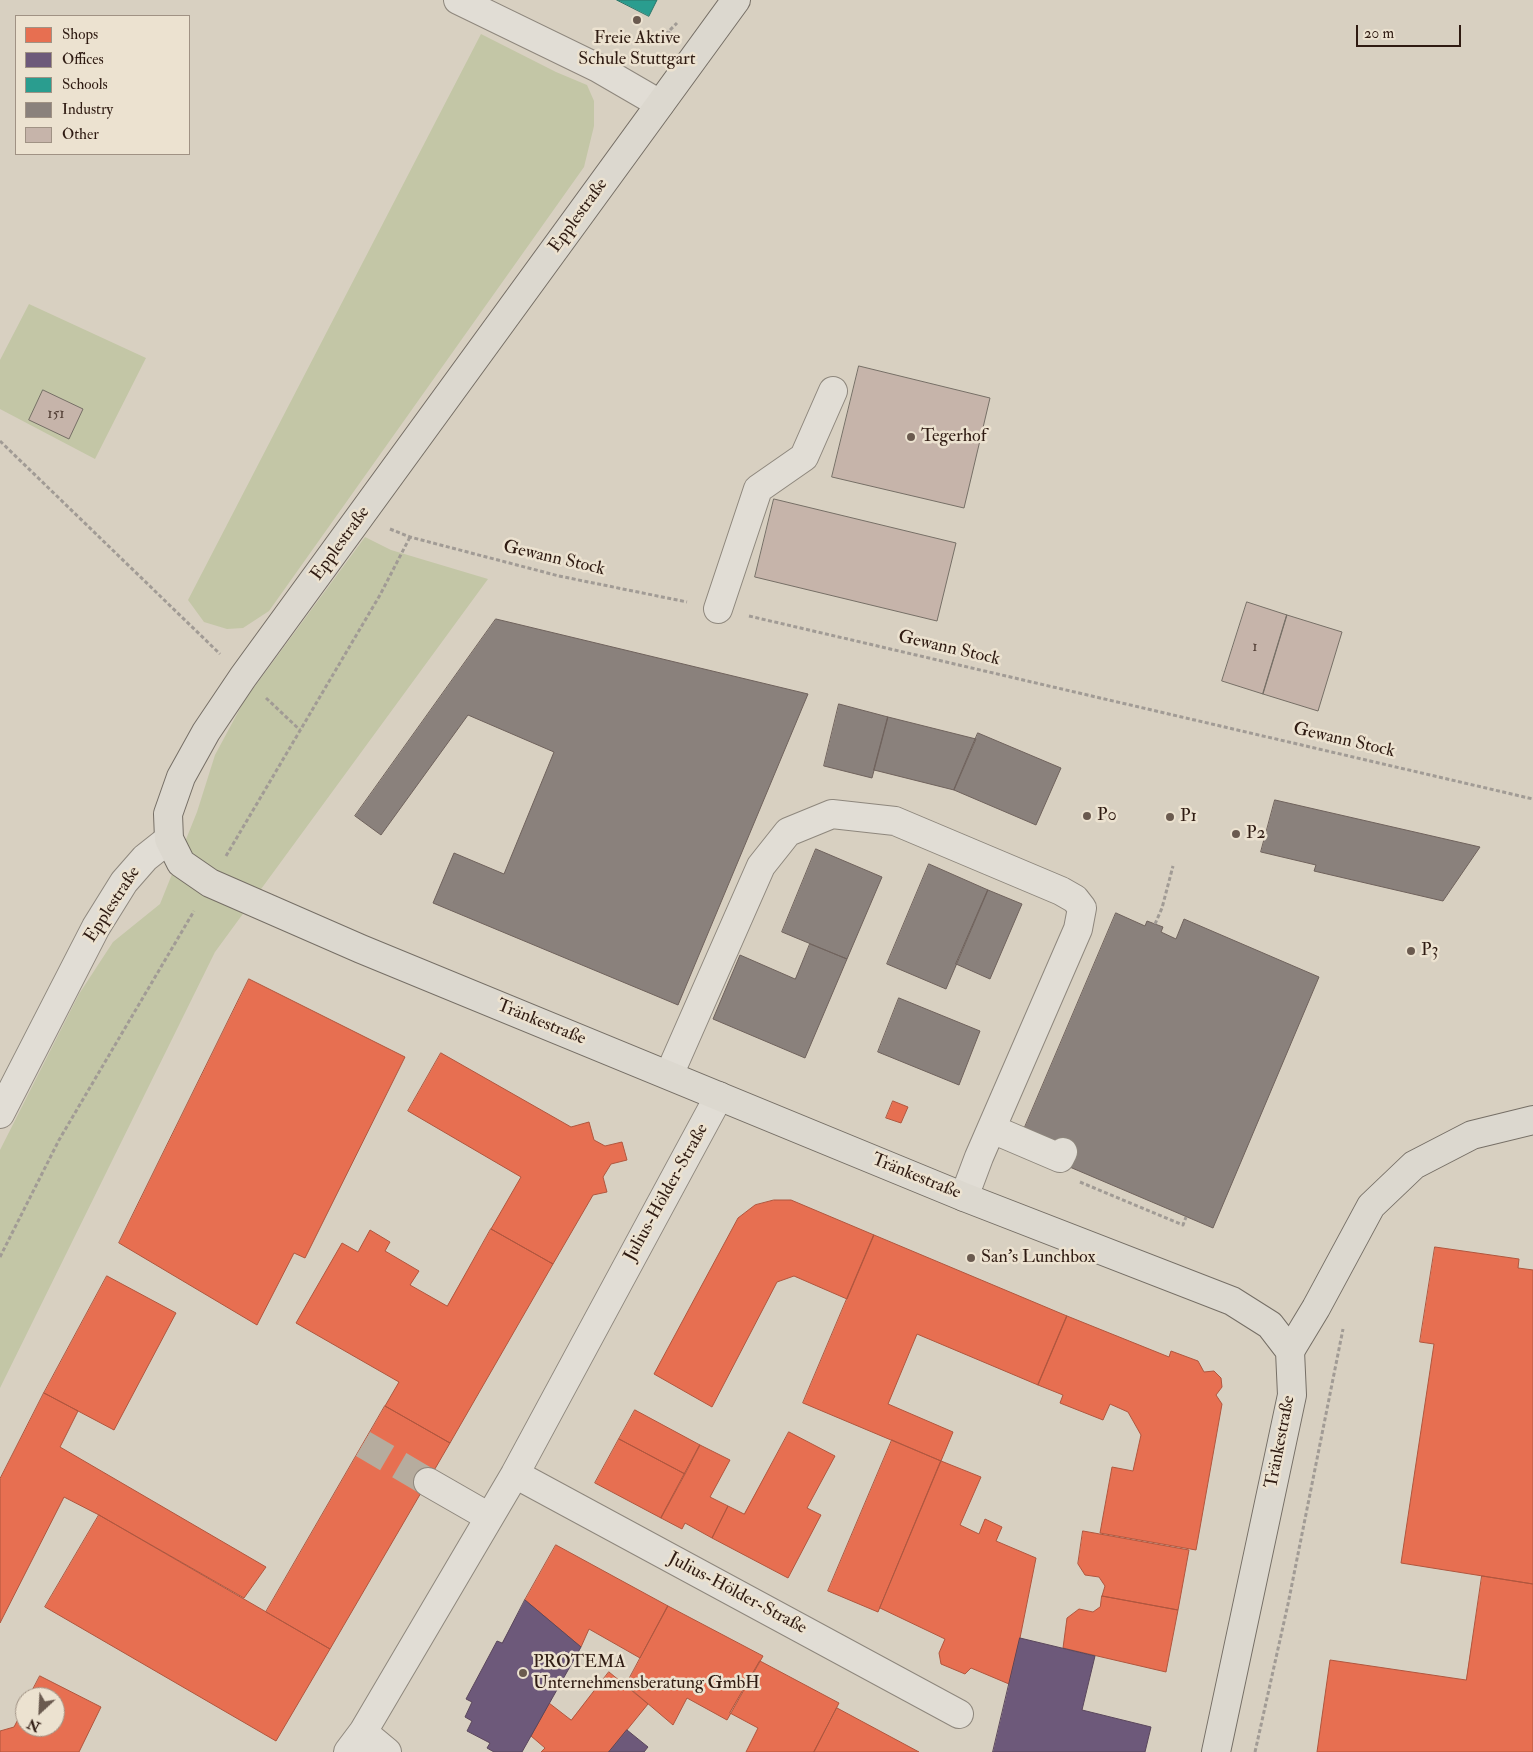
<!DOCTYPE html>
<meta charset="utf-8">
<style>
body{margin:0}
#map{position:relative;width:1533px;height:1752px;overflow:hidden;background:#d8d0c1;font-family:"IM FELL Double Pica",serif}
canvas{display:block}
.legend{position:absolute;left:15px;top:15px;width:175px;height:140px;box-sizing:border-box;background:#ece2d0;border:1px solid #a09284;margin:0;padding:6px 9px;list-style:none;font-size:15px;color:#2f1b12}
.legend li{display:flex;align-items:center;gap:10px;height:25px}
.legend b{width:25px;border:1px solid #a09284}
.north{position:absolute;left:15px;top:1687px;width:50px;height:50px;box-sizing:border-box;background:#ece2d0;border:1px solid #a09284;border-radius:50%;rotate:205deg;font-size:14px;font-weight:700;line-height:20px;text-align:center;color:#2f1b12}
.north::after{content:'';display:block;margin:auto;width:18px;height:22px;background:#6a5a4f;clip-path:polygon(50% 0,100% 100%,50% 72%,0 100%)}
.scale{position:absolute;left:1356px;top:25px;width:105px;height:22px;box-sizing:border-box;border:2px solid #2f1b12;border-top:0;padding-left:6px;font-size:15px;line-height:18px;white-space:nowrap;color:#2f1b12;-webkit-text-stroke:4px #ece2d0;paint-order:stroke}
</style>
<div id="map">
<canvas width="1533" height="1752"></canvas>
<ul class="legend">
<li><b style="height:14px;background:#e76f51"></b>Shops</li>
<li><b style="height:14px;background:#6d597a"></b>Offices</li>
<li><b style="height:14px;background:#2a9d8f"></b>Schools</li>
<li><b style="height:14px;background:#8a817c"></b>Industry</li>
<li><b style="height:14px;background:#c6b4aa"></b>Other</li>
</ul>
<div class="north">N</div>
<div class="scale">20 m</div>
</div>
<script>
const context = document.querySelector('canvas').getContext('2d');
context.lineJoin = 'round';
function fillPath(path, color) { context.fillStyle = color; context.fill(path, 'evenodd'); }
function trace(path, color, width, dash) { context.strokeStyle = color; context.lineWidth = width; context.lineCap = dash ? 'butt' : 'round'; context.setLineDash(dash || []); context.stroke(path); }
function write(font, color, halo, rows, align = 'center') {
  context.font = font + ' "IM FELL Double Pica",serif'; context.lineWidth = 5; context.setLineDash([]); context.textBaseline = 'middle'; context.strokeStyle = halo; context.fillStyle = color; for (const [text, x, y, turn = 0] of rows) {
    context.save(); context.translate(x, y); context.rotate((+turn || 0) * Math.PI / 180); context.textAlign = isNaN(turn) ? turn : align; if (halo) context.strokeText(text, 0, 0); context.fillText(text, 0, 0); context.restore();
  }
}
fillPath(new Path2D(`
 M481,34l75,38 31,13 7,16v25l-10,41 -315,444 -26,17 -16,1 -23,-7 -16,-22z
 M29,304l117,54 -51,101 -95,-50v-49z
 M365,537l26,13 97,29 -273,373 -215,436v-238l79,-156 34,-52 47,-38 37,-92 18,-57 29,-54z`), '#c3c6a6');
const shops = new Path2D(`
 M249,979l156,78 -100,201 -11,-5 -37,72 -138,-82z
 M441,1053l130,74 18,-5 5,18 11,6 17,-4 5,18 -16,4 -8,13 4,15 -14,3 -40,69 -62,-35 30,-52 -113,-66z
 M893,1101l15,6 -7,16 -15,-5z
 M774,1200h17l83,35 -27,64 -53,-23 -17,6 -65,125 -58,-33 84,-156 17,-13z
 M491,1229l62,35 -103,179 -65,-37 14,-24 -103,-59 46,-80 16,9 12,-22 20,12 -5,9 34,20 -9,14 37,21z
 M874,1235l193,81 -29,69 -121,-51 -29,70 65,28 -12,29 -138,-58z
 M1435,1247l84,12 -1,9 15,2v314l-132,-21 33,-219 -14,-2z
 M107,1276l69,37 -62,117 -70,-37z
 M1067,1316l102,41 2,-6 27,10 6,11 10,-1 7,7 1,9 -6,8 6,9 -26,146 -96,-17 12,-66 21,4 8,-36 -13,-23 -18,-8 -7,16 -43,-17 3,-8 -25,-10z
 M44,1393l34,18 -18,36 206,120 -22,31 -145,-83 -35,-18 -64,126v-144z
 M385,1406l65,37 -120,206 -64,-37z
 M635,1410l65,35 -15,29 -66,-35z
 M789,1432l46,24 -28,52 14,7 -33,63 -76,-40 16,-32 16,8z
 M619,1439l66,35 -24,44 -66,-35z
 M892,1440l49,21 -63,151 -50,-21z
 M700,1445l30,15 -20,37 18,9 -16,32 -27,-15 -3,6 -21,-11z
 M941,1461l40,16 -21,48 19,9 6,-15 17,8 -6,14 40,17 -16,80 -11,46 -38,-16 -6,6 -24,-10 -2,-11 6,-14 -65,-31z
 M99,1515l231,134 -54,92 -231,-134z
 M1083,1531l106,19 -11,60 -76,-14 3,-10 -6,-9 -14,-2 -7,-11z
 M556,1545l112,61 -28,52 -51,-29 -8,18 -56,-47z
 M1482,1576l51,8v168h-216l13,-92 136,20z
 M1102,1596l76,14 -12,62 -103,-24 4,-30 12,-9 14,3 7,-5z
 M668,1606l95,50 -36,64 -40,-22 -14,27 -47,-40z
 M760,1661l79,42 -25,49h-68l12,-24 -28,-15z
 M609,1672l39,32 -39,48h-68l4,-4 -14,-12 18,-33 22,17z
 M40,1676l61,31 -22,45h-79v-21l14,-4 11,-21v21h30v-30h-26z
 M837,1708l82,44h-105z`);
fillPath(shops, '#e76f51');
trace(shops, '#b0563e', 1);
const offices = new Path2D(`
 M525,1600l56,47 -59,105h-28l-7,-4 3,-5 -23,-12 5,-10 -7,-4 7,-15 -6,-3 31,-58 5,2z
 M1020,1638l75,18 -13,54 69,17 -6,25h-152z
 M627,1730l21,17 -4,5h-35z`);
fillPath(offices, '#6d597a');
trace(offices, '#5a465b', 1);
const schools = new Path2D(`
 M617,0h40l-8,16z`);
fillPath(schools, '#2a9d8f');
trace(schools, '#2c766a', 1);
const industry = new Path2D(`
 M496,619l312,75 -130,311 -245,-102 21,-50 50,21 50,-122 -86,-37 -87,120 -26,-19z
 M839,704l49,13 -16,61 -48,-12z
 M888,717l88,22 -22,51 -80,-20z
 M978,733l83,35 -25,57 -82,-35z
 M1275,800l205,47 -37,54 -129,-30 2,-6 -55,-13z
 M816,849l66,28 -35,82 -65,-27z
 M929,864l59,26 -42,99 -59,-25z
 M988,890l34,14 -32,75 -34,-15z
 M1116,913l29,13 2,-5 16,6 -2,5 15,7 8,-20 135,58 -106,251 -148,-63 -43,-31z
 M810,944l37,15 -42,99 -92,-39 27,-64 55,24z
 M899,998l81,33 -21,54 -81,-33z`);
fillPath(industry, '#8a817c');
trace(industry, '#6f625c', 1);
const building = new Path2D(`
 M859,366l131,32 -26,110 -132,-31z
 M43,390l40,19 -14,30 -40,-19z
 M774,499l182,44 -19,78 -182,-44z
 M1247,602l40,13 -24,79 -41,-13z
 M1287,615l55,17 -24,79 -55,-17z`);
fillPath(building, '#c6b4aa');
trace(building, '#766f66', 1);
trace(new Path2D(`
 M363,1444l65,38`), '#b6ac9e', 28, [28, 14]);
const minor = new Path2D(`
 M458,0l140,68 62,36
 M718,609l40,-120 46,-32 29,-66
 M669,1075l92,-209 27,-34 44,-18 63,7 166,70 14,8 7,9 -4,21 -99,228 -15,40
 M0,1114l96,-187 28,-45 21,-24 24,-19
 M992,1129l68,29 3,-6
 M515,1474l444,240
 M428,1482l61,35
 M363,1732l24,20
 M348,1752l15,-20 152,-258 204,-378`);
const major = new Path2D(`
 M736,0l-493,677 -37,55 -25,45 -13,37 1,25 12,24 29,20 151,66 603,248 268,104 38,24 20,26 2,44 -76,357`);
const highway = new Path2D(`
 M1290,1351l26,-43 55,-102 43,-41 58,-30 61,-15`);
trace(minor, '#8e877d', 30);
trace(major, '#766f66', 30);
trace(highway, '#766f66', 30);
trace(new Path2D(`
 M671,34l-3,-2 9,-9
 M617,40l29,4 22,-12
 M0,441l220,213
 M390,529l20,8 149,39 128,26
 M749,616l784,183
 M266,698l34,32
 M226,856l154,-261 30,-58
 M1155,924l7,-16 11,-42
 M1080,1182l103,43 3,-8
 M0,1257l59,-117 135,-229
 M1255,1752l33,-148 55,-275`), '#a19b95', 3, [4, 2.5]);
trace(minor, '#e1ddd5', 28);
trace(major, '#dcd8cf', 28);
trace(highway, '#dcd8cf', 28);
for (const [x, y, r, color] of [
 [637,20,5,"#6a5a4f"],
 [911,437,5,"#6a5a4f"],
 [1087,816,5,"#6a5a4f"],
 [1170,817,5,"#6a5a4f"],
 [1236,834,5,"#6a5a4f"],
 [1411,951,5,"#6a5a4f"],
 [971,1258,5,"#6a5a4f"],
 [523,1673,5,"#6a5a4f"]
]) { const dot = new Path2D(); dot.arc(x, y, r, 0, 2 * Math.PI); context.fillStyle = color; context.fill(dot); trace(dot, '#ece2d0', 2); }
write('15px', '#554138', null, [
 ["151",56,415],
 ["1",1255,648]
]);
write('18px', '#2f1b12', '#ece2d0', [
 ["Freie Aktive",637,39,"center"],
 ["Schule Stuttgart",637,60,"center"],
 ["Tegerhof",921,437],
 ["P0",1097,816],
 ["P1",1180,817],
 ["P2",1246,834],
 ["P3",1421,951],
 ["San's Lunchbox",981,1258],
 ["PROTEMA",533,1663],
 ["Unternehmensberatung GmbH",533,1684]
], 'left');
write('18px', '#2f1b12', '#ece2d0', [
 ["Epplestraße",579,216,-54],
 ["Epplestraße",341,544,-54],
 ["Gewann Stock",554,559,13],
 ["Gewann Stock",949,649,13],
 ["Gewann Stock",1344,741,13],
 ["Epplestraße",113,905,-57],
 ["Tränkestraße",541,1023,22],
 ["Tränkestraße",916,1177,22],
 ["Julius-Hölder-Straße",667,1193,-61],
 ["Tränkestraße",1281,1442,-79],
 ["Julius-Hölder-Straße",737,1594,28]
]);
</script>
